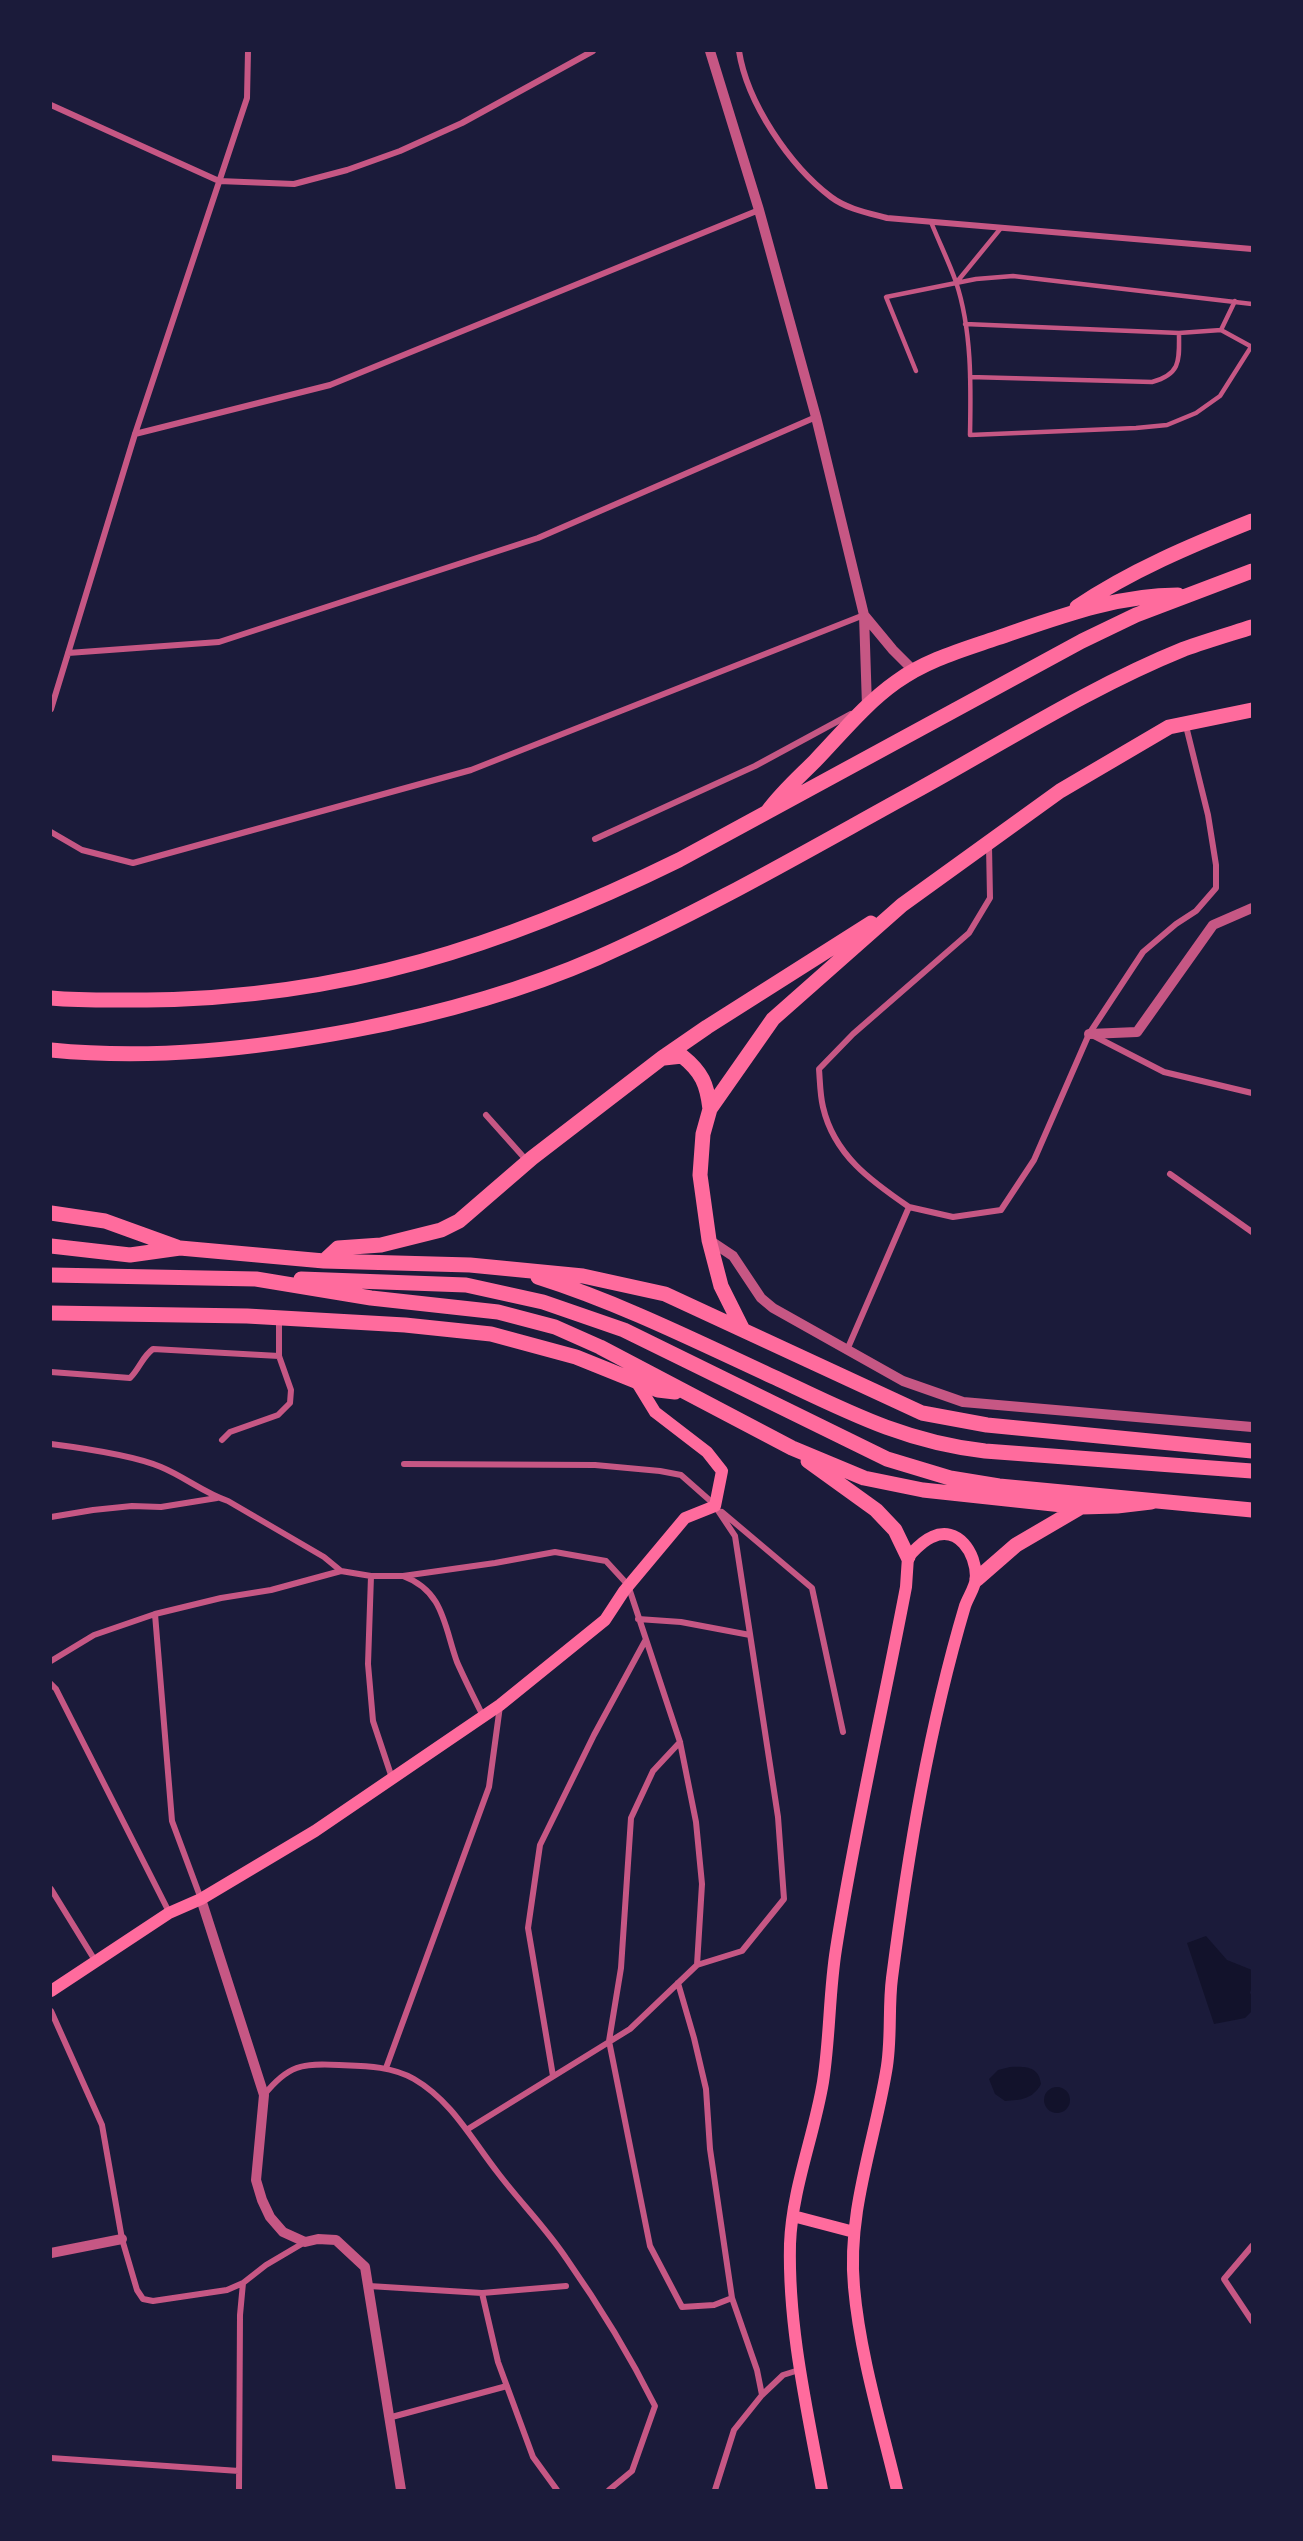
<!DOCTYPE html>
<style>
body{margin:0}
#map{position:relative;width:1303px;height:2541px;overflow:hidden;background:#1b1b3a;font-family:Raleway,sans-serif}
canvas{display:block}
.frame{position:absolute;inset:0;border:52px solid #1b1b3a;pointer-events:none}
</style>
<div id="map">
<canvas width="1303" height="2541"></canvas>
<div class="frame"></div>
</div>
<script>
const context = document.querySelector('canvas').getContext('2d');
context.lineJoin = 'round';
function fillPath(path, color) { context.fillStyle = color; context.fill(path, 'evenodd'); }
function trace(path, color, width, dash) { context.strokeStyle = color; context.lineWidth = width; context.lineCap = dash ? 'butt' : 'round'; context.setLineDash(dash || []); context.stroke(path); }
fillPath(new Path2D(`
 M1206,1936l21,24 25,10v17l-2,6 2,2v16l-7,7 -31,6 -27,-81z
 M1010,2067c15,-1 29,-1 31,17 -8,15 -20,16 -36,17l-10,-7 -6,-15 9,-9z
 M1044 2100a13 13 0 1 1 26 0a13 13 0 1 1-26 0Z`), '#12122b');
trace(new Path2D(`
 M931,222c8,20 18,40 25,60 16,48 15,104 14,153l166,-7 31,-3 29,-12 24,-17 31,-49
 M956,283l45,-55
 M965,324l214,9 42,-3 31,17
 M1221,330l14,-29
 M916,371l-30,-74 90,-18 37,-3 239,28
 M970,377l182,5c30,-8 27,-23 27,-49`), '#c65784', 4.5);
trace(new Path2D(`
 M739,51c8,52 51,115 92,146 16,12 37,16 56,21l365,31
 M51,105l168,76 75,3 53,-14 53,-19 62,-28 131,-72
 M135,434l195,-49 429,-175
 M68,653l151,-11 319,-104 278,-121
 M51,709l84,-275 112,-336 1,-47
 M51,832l31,18 51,13 338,-93 393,-155
 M595,839l160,-73 96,-52
 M1092,1035l72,37 88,21
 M486,1115l42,47
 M1170,1174l82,58
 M909,1207c-38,-26 -75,-52 -86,-100 -3,-12 -3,-26 -4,-38l34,-35 116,-101 21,-35 -1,-52
 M847,1350l62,-143 44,10 48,-7 33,-50 55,-126 54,-82 33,-28 20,-13 20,-23v-23l-8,-50 -22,-89
 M51,1372l79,6c10,-10 12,-21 23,-29l126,7v-38
 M222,1440l8,-8 48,-17 12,-12 1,-13 -12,-34
 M51,1444c31,4 82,11 110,23 24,10 43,26 67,34l96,56 17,14 30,5h32l92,-13 60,-11 51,9 22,24 52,157 16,80 6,62 -5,81
 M404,1464l191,1 65,6 21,4 34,30
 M722,1512l90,76 31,144
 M51,1517l42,-7 39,-4 29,1 56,-9
 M371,1576l-3,88 5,57 19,57
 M403,1576c41,15 41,50 54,86 8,18 17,36 26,54
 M155,1614l17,207 29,78
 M638,1619l43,3 69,13
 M51,1661l43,-26 61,-21 66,-16 50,-8 70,-19
 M51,1684l5,5 113,223
 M680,1742l-27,29 -22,47 -10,150 -12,73 41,205 32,61 32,-2 18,-7
 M51,1889l45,73
 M678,1983l16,55 12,51 4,60 22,149 25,72 5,25
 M51,2011l51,114 20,114 15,51 6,9 10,2 74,-11 16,-7
 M386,2068l103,-281 11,-81
 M553,2076l-25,-148 12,-83 54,-110 51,-94
 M264,2095c24,-30 38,-32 75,-30 26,1 52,1 75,14 38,22 58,61 84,94 22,29 48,55 68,85 33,47 63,96 89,148l-23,65 -23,19
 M468,2129l162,-100 67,-64 45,-14 42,-52 -6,-82 -43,-281 -20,-30
 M1252,2246l-28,33 28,42
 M369,2286l113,7 84,-7
 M482,2293l16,69 35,95 24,33
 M388,2418l119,-32
 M51,2458l188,13
 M239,2490l1,-175 3,-32 23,-18 39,-23
 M715,2490l19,-60 28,-35 21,-20 16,-5`), '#c65784', 6);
trace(new Path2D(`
 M710,51l49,159 57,207 48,198 3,91
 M864,615l29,35 21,21
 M1089,1034l48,-2 76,-107 39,-17
 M709,1240l24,16 28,42 12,10 130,73 60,21 289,25
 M201,1899l63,196 -8,85 6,20 8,17 13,15 22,10 13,-3 18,1 29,27 36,223
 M51,2253l71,-14`), '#c65784', 10);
trace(new Path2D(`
 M51,1991l118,-78 32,-14 114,-68 185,-126 105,-85 19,-29 61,-73 30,-12 7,-35 -15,-19 -52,-40 -19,-31
 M793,2216l61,16
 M822,2490c-15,-81 -34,-163 -32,-246 2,-55 24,-108 33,-162 7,-45 6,-89 13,-133 19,-121 47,-241 70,-362l2,-30c7,-7 14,-16 24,-20 26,-12 44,16 44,40 0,9 -8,20 -11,29 -36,121 -57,248 -73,372 -4,31 0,63 -6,94 -12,71 -39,141 -32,215 6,68 27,136 43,203`), '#ff6b9d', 12);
trace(new Path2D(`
 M1077,607c53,-36 115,-62 175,-86
 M768,811c14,-19 30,-33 47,-50 26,-27 50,-57 81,-79 30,-22 66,-32 101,-44 59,-20 118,-43 181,-43
 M51,998c32,3 64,2 96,2 196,-2 357,-54 532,-140l403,-219 54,-26 116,-44
 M51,1050c102,10 203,-1 304,-20 83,-16 164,-38 242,-72 109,-48 213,-109 317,-166 89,-49 176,-105 270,-143 22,-8 46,-15 68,-22
 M664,1058l18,-2c20,16 25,28 28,53
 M51,1213l54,8 72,26
 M51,1246l79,9 50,-7 144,13 146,4 113,11 82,18 257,119 65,12 265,26
 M324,1261l14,-13 43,-3 60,-15 18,-9 73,-63 130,-100 45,-31 164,-104
 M51,1275l205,4 115,19 127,14 57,15 45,20 192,101 72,30 59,12 158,17 36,-1 34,-4
 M538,1277c82,26 160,65 238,101 72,34 129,64 209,73l267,20
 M301,1279l165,6 77,17 81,28 263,129 63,19 49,8 253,24
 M51,1313l196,3 158,9 86,9 85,23 82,33 17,2
 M743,1330l-22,-44 -12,-46 -9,-65 3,-41 7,-25 63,-90 129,-114 158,-114 109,-64 83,-17
 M808,1461l68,49 19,20 13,27
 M977,1579l39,-34 65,-38`), '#ff6b9d', 15);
</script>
